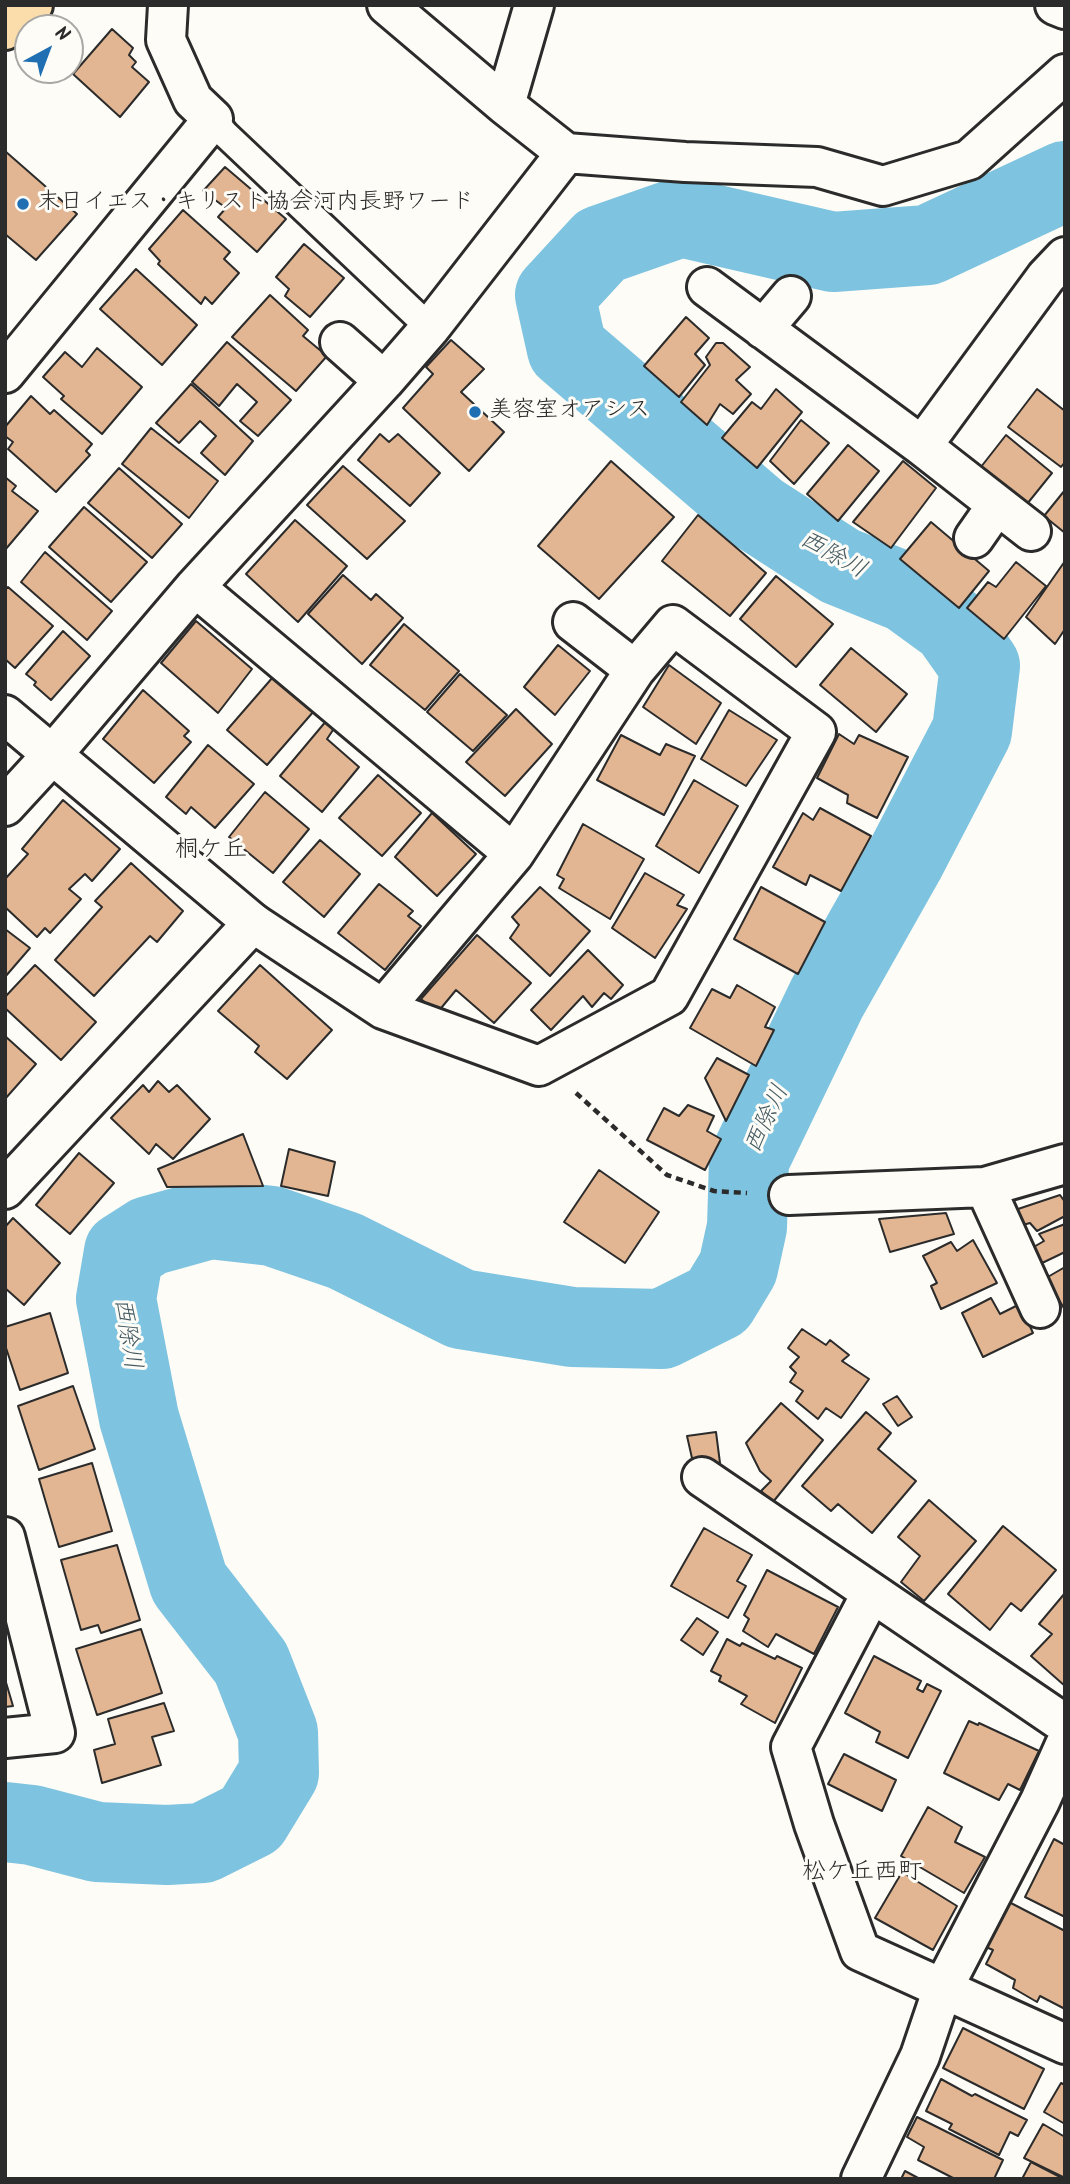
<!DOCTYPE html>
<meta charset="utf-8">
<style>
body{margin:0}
#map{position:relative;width:1070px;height:2184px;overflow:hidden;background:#fdfcf7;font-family:Kalam,sans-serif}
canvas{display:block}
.frame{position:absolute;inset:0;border:7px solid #2b2b2b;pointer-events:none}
.north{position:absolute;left:14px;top:14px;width:70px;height:70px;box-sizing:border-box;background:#fdfcf7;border:2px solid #a9a8a5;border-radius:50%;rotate:41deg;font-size:19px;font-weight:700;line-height:28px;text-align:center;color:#2b2b2b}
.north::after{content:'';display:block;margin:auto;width:24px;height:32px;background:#1f6fb2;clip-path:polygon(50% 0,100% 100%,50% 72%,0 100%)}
</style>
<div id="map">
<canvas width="1070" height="2184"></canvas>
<div class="frame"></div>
<div class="north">N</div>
</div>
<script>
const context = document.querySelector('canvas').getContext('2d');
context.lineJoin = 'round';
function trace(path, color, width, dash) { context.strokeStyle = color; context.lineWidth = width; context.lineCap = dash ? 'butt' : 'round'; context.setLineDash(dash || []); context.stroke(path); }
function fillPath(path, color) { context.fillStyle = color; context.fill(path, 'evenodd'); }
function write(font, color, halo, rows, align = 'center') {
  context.font = font + ' Kalam,"Klee One",sans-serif'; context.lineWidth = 6; context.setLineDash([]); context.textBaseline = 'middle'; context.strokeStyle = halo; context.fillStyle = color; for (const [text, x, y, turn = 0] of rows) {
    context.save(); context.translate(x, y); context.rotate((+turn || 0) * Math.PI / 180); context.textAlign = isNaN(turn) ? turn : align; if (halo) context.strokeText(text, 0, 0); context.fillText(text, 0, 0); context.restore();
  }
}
trace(new Path2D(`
 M5,1822l27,3 65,17 70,3 36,-2 48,-24 28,-46 -1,-41 -27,-69 -62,-80 -50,-165 -23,-119 8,-47 25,-16 61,-17 62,7 73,25 116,58 111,18 90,2 56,-28 20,-33 9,-41 2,-67 78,-162 79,-140 66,-127 8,-65 -29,-41 -44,-32 -67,-27 -82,-53 -191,-164 -12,-54 46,-50 80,-28 152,35 95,-7 137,-64`), '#7ec3df', 80);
const building = new Path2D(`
 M112,29l21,19 -4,7 7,7 -4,5 17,15 -29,35 -47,-43z
 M5,151l72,63 -41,46 -31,-26z
 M225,167l61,52 -29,33 -39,-35 8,-9 -23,-17z
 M183,210l47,42 -6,7 15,14 -27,31 -7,-7 -4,7 -43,-40 2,-3 -11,-12z
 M304,244l40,34 -34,39 -25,-21 4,-7 -13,-12z
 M136,269l61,56 -35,40 -62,-56z
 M270,295l38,35 -5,6 24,20 -31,35 -64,-54z
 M686,317l23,21 -14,16 10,11 -26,32 -35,-31z
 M451,340l33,29 -23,23 43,40 -35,39 -66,-63 30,-34 -7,-7z
 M227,342l64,58 -33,36 -18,-15 17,-19 -20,-18 -18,22 -27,-24z
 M716,343h7l27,24 -14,13 15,14 -18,20 -13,-10 -13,21 -26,-23 29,-37 -4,-8z
 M97,348l45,39 -40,47 -41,-35 3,-3 -21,-19 22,-25 17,15z
 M191,384l62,57 -28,34 -24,-22 15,-17 -16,-15 -21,22 -23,-20z
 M776,389l26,23 -45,56 -35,-30 30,-36 9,7z
 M1037,389l28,22v51l-4,5 -53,-40z
 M31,396l19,18 4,-4 38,34 -6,7 4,4 -34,37 -48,-43 5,-7 -8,-6v-9z
 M801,420l28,23 -35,41 -24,-23z
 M151,428l67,53 -29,37 -67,-54z
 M380,434l9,8 9,-8 42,39 -30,33 -52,-46z
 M1006,435l46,38 -29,36 -46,-37z
 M848,445l31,26 -41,50 -31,-27z
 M611,461l63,56 -75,82 -61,-53z
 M903,461l33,27 -45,60 -38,-26z
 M343,466l62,55 -38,38 -60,-54z
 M119,468l63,56 -30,34 -64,-55z
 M5,477l11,9 -4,5 26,20 -33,39z
 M1065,490v43l-21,-17z
 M84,507l63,55 -36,40 -62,-55z
 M698,515l68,58 -36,43 -68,-55z
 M295,520l52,46 -49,56 -52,-48z
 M931,522l58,49 -30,37 -59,-49z
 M45,552l67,59 -25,29 -66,-58z
 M1065,561v68l-10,15 -29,-27z
 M1016,562l30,24 -42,53 -37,-31 21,-26 8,5z
 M343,575l28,25 5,-6 27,24 -41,46 -54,-50z
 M776,576l57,48 -37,43 -56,-48z
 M8,587l45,39 -38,42 -10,-9v-69z
 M196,621l56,48 -34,44 -57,-50z
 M404,624l55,47 -34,39 -55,-45z
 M63,631l27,25 -39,44 -17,-15 2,-3 -10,-8z
 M558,645l32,26 -35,44 -31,-28z
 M851,648l56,46 -31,38 -56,-47z
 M669,665l52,38 -25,41 -53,-37z
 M460,674l47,41 -34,36 -46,-39z
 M273,677l41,34 -47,54 -40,-35z
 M143,690l46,41 -5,5 7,6 -37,41 -51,-44z
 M516,709l36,35 -47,52 -39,-34z
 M729,710l48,30 -31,46 -45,-27z
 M327,720l8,7 -8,12 32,28 -37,45 -42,-36z
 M839,734l15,10 5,-9 49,22 -31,61 -30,-15 1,-8 -31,-17z
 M621,735l39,20 6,-11 29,12 -31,59 -67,-35z
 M208,745l46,39 -39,44 -24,-21 -5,7 -20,-17z
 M378,775l43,38 -39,43 -43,-38z
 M694,780l44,26 -39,67 -43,-27z
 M265,792l44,37 -36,44 -44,-36z
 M63,800l57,49 -28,32 -7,-7 -16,15 12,10 -31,34 -5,-5 -8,9 -32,-30v-28l23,-25 -6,-5z
 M820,808l51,28 -30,55 -31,-16 -4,10 -33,-18 30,-54 10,7z
 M432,813l44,41 -39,42 -42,-39z
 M583,824l61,35 -34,60 -51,-31 5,-9 -7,-4z
 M320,840l40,34 -36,43 -41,-35z
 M131,863l52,48 -26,31 -7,-6 -56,60 -39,-36 47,-53 -7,-6z
 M645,873l39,22 -7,10 10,4 -32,49 -43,-30z
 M379,884l34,27 -5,5 13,10 -36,44 -47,-37z
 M540,887l50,44 -40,45 -40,-38 9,-13 -7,-8z
 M761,887l64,35 -27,52 -64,-35z
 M5,929l25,19 -25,29z
 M477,935l54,48 -37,40 -38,-33 -19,23 -16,-14z
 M588,950l35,35 -12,14 -7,-6 -12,14 -9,-11 -32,34 -20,-20z
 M35,965l61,57 -35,38 -56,-52v-11z
 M260,965l72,65 -45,49 -32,-27 4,-6 -41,-35z
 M737,985l38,22 -10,20 9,3 -18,36 -66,-38 22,-39 18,9z
 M5,1036l31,28 -31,35z
 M717,1058l32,17 -23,46 -21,-43z
 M158,1081l11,11 8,-7 33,34 -37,40 -17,-15 -7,10 -38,-36 32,-33 6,7z
 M688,1105l26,11 -7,15 14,8 -16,31 -58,-30 17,-32 15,8z
 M243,1134l20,52 -96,1 -9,-18z
 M289,1149l46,13 -7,34 -47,-10z
 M79,1153l35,30 -44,51 -34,-29z
 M599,1170l60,42 -34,51 -61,-41z
 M1060,1195l5,7v14l-28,15 -7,-8 -11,3 -7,-15z
 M946,1213l8,21 -64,18 -11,-33z
 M13,1218l47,45 -36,42 -19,-17v-61z
 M1065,1224v28l-25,12 -8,-16 12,-7 -5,-7z
 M973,1240l24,43 -56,26 -10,-23 6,-3 -14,-27 28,-14 6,9z
 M1065,1267v43l-19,-32z
 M991,1298l9,16 20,-10 13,29 -50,24 -21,-44z
 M50,1313l18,60 -48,17 -15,-45v-18z
 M802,1329l24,16 4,-5 19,15 -7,6 27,18 -28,39 -15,-10 -8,11 -22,-18 7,-10 -13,-9 6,-9 -6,-6 9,-10 -11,-9z
 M73,1386l22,63 -56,21 -21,-64z
 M897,1396l15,21 -14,9 -15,-22z
 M781,1403l42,37 -50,62 -12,-11 10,-10 -11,-10 -14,-28z
 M866,1412l25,21 -13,16 38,32 -44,52 -34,-29 -7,7 -29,-25z
 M716,1432l4,31 -26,4 -7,-31z
 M92,1463l20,68 -53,16 -20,-68z
 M929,1500l47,41 -52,60 -23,-19 19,-26 -22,-19z
 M1003,1526l53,44 -35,41 -10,-8 -21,27 -42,-36z
 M704,1528l48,27 -15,26 9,5 -18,32 -57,-32z
 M117,1545l23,75 -39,13 -3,-8 -17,5 -20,-70z
 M767,1570l71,37 -24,47 -38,-20 -8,13 -25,-16 6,-12 -5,-4z
 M1065,1593v93l-34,-30 21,-22 -13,-10z
 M697,1618l21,14 -15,23 -22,-15z
 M141,1629l21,64 -65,22 -21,-66z
 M727,1639l13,7 2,-3 33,16 2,-3 25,12 -27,55 -34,-19 6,-8 -28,-15 2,-5 -10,-5z
 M874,1656l47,25 -4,8 6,3 4,-8 14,7 -33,67 -32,-16 4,-10 -35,-19z
 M5,1679l8,27 -8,1z
 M164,1703l10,28 -22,6 9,28 -59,18 -8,-33 21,-6 -7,-25z
 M969,1721l9,4 1,-2 60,28 -19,39 -12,-6 -9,16 -55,-27z
 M844,1754l52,26 -14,31 -54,-27z
 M928,1807l34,20 -7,15 30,15 -21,36 -63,-37z
 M1054,1839l11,6v72l-40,-20z
 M902,1872l55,34 -24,44 -58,-32z
 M1007,1901l58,30v78l-25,-13 -3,6 -24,-14 2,-8 -29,-16 7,-14 -7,-3z
 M963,2028l81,41 -20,40 -81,-41z
 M941,2079l31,17 3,-2 52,26 -9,16 -8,-4 -11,23 -50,-26 3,-5 -26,-13z
 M1061,2083l4,2v39l-21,-12z
 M917,2117l86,43 -9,19h-39l-37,-19 6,-13 -17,-10z
 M1043,2124l22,13v41l-41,-20z
 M1031,2162l33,17h-42z
 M905,2171l15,8h-19z`);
fillPath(building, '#e2b692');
trace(building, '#2b2b2b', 2);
const lane = new Path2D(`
 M213,119l12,15 205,194`);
const street = new Path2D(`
 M387,5l118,100
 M534,5l-29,100 61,48 119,9 132,5 66,19 86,-26 96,-86
 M1055,5l10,4
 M707,287l215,159 109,85
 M763,329l28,-33
 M340,342l44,39
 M922,446l124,-169 19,-20
 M974,538l23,-33
 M195,587l319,267
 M573,622l62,48
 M5,806l47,-51 143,-168 189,-206 46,-53 136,-175
 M253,923l130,86 156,57 130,-70 147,-264 -143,-107 -38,45 -121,184 -131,155
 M985,1187l55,121
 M789,1195l196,-8 80,-23
 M702,1477l363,247
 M5,1537l50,196 -50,5
 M871,1594l-80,153 23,77 46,127 205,93
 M861,2179l59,-123 23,-68 97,-187 25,-56`);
const secondary = new Path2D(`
 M5,373l208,-254 -20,-19 -27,-60 2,-35
 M5,715l248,208 -248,266`);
const primary = new Path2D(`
 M5,30l28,-25`);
trace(lane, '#2b2b2b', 32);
trace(street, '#2b2b2b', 44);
trace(secondary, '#2b2b2b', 44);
trace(primary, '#2b2b2b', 44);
trace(new Path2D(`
 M576,1093l91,82 47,16 33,2`), '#2b2b2b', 4.5, [7, 5]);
trace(lane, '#fdfcf7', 26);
trace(street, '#fdfcf7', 38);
trace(secondary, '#fdfcf7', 38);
trace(primary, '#fbddab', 38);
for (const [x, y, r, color] of [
 [23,204,7,"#1f6fb2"],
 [475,412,7,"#1f6fb2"]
]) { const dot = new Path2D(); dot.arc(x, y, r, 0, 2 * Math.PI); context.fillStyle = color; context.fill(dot); trace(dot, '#fdfcf7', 2.5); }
write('23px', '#2b2b2b', '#fdfcf7', [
 ["末日イエス・キリスト協会河内長野ワード",37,204],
 ["美容室オアシス",489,412]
], 'left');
write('italic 24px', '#445961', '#fdfcf7', [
 ["西除川",832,557,29],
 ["西除川",769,1120,-65],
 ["西除川",125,1334,81]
]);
write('24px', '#2b2b2b', '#fdfcf7', [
 ["桐ケ丘",211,852],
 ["松ケ丘西町",862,1874]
]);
</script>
